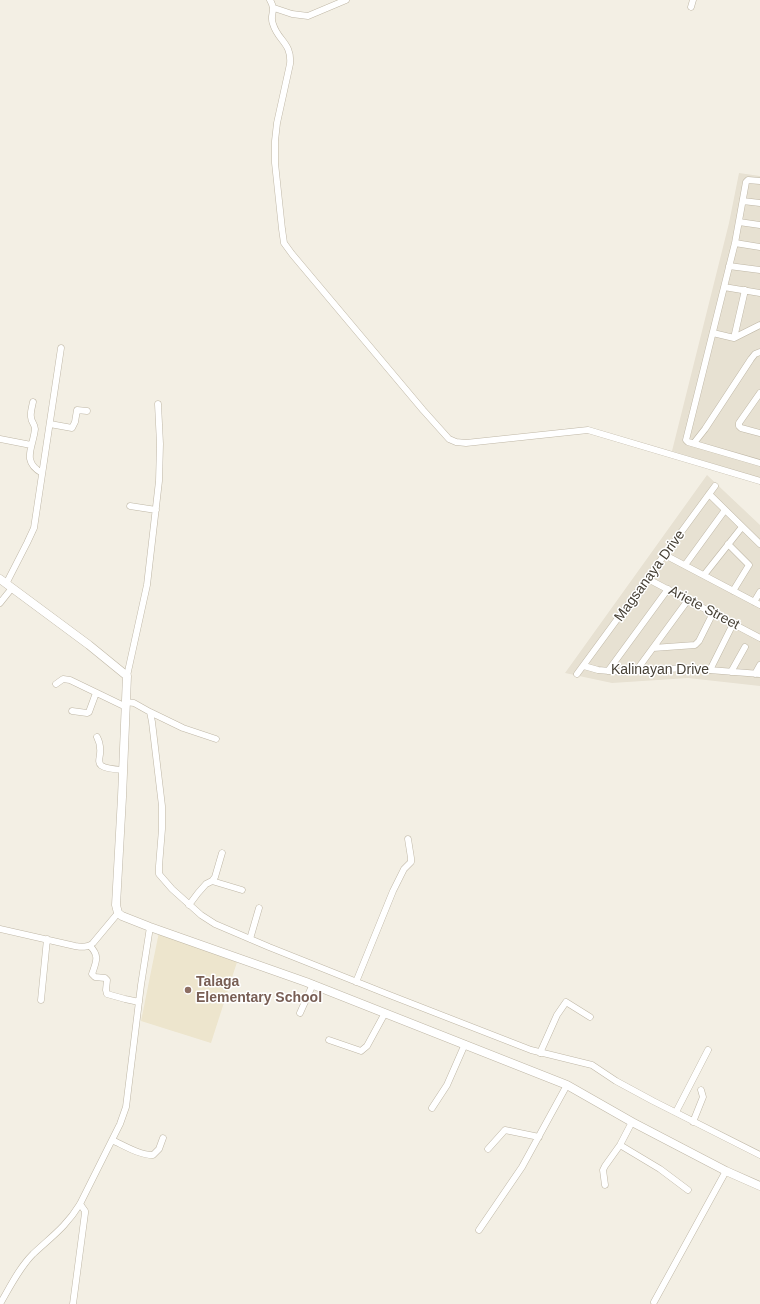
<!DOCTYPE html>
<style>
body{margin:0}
canvas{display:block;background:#f3efe4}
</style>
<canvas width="760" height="1304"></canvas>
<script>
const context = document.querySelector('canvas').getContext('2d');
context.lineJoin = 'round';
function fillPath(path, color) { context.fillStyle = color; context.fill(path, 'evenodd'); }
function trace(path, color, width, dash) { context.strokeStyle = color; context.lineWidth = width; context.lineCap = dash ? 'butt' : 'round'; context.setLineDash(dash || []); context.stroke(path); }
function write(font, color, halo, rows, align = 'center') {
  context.font = font + ' Helvetica,sans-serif'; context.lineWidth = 3; context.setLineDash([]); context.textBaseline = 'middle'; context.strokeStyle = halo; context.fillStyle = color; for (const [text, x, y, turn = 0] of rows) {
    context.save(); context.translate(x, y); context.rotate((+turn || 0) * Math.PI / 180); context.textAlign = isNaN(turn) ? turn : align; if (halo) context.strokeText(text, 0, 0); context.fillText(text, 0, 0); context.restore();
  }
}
fillPath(new Path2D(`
 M739,173l21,3v302l-88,-27 57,-228z
 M707,475l53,50v161l-72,-8 -76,5 -47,-10z`), '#e7e1d2');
fillPath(new Path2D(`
 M159,932l79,27 -27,84 -70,-22z`), '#ede5cd');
const minor = new Path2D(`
 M270,0c7,12 -1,14 3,24 5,17 19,19 17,40l-13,59 -2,18v22l7,66 2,14 8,11 131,156 26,29 7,3 10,1 122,-13 172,51
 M691,7l2,-7
 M274,8l18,6 16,2 38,-16
 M760,181l-12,-1 -2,2 -11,61 -49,197 2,2 72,21
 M743,201l17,2
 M739,222l21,3
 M735,243l25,4
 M729,266l31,4
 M724,287l36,6
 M713,333l21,5 26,-13
 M734,338l11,-48
 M760,393l-21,30v3l2,2 19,5
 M33,402c-1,5 -3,11 -2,15 0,5 4,7 4,12 -2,19 -14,32 7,44
 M50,424l22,4 3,-6 2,-12 10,1
 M0,439l31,6
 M694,443l11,-14 46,-70 4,-5 5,-2
 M709,494l51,50
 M130,506l26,4
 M728,544l21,21 -16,26
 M665,555l95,50
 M685,565l40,-55
 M704,575l38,-48
 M648,579l112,59
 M6,584l21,-41 7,-15 27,-180
 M754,602l6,-10
 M0,603l12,-15
 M653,648l42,-3 4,-4 14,-28
 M584,666l14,4 24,2 62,-4 76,6
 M710,670l23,-46
 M608,671l60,-82
 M636,671l52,-71
 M731,672l14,-25
 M577,674l138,-188
 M755,674l5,-9
 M127,676l20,-91 12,-104 1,-37 -2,-40
 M56,684l7,-5 7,1 56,27
 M126,702l8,1 16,9 2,10 10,84v23l-3,37v8l13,15 29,26 14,9 54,23 118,47 144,56 61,15 24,16 37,20 107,54
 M72,711l15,2 2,-1 7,-19
 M150,712l33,16 33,11
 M97,737c12,22 -15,30 26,33
 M212,881l30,9
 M189,905l9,-12 8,-9 6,-3 3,-4 7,-24
 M0,929l75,17c6,1 13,2 18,-3l25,-30
 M250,939l9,-31
 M90,946c10,10 6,16 2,28l3,3 10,1 2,2 -1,10 1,4 18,5 14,3
 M356,982l37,-91 11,-22 7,-7v-4l-3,-19
 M41,1000l6,-61
 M300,1013l13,-29
 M329,1040l32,11 6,-5 18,-33
 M540,1053l17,-38 9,-13 24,15
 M432,1108l15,-23 18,-41
 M676,1112l32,-62
 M693,1122l10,-25 -2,-7
 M112,1140c13,6 27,15 41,15l6,-6 4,-11
 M620,1145l40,24 28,21
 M488,1149l17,-19 34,7
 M605,1185l-2,-15 2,-4 15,-21 12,-23
 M479,1230l43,-63 45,-82
 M654,1302l72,-131
 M0,1304c10,-17 19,-36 33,-50 18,-17 33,-27 47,-50l40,-80 6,-17 15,-122 9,-58
 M73,1304l12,-91v-2l-5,-7`);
const tertiary = new Path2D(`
 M0,579l89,66 38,31 -5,121 -6,108 2,8 4,3 28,11 156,55 261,103 65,37 94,49 34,15`);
trace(minor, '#bfb7a6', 7);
trace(tertiary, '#bfb7a6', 9);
trace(minor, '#fff', 6);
trace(tertiary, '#fff', 8);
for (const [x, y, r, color] of [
 [188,990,4,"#8d6e63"]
]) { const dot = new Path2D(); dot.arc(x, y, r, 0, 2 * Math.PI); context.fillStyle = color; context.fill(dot); trace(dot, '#fff', 1.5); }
write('14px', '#453f34', '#fff', [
 ["Magsanaya Drive",650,576,-54],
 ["Ariete Street",704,608,28],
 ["Kalinayan Drive",660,670]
]);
write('bold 14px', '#785e54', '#fff', [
 ["Talaga",196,982],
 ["Elementary School",196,998]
], 'left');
</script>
